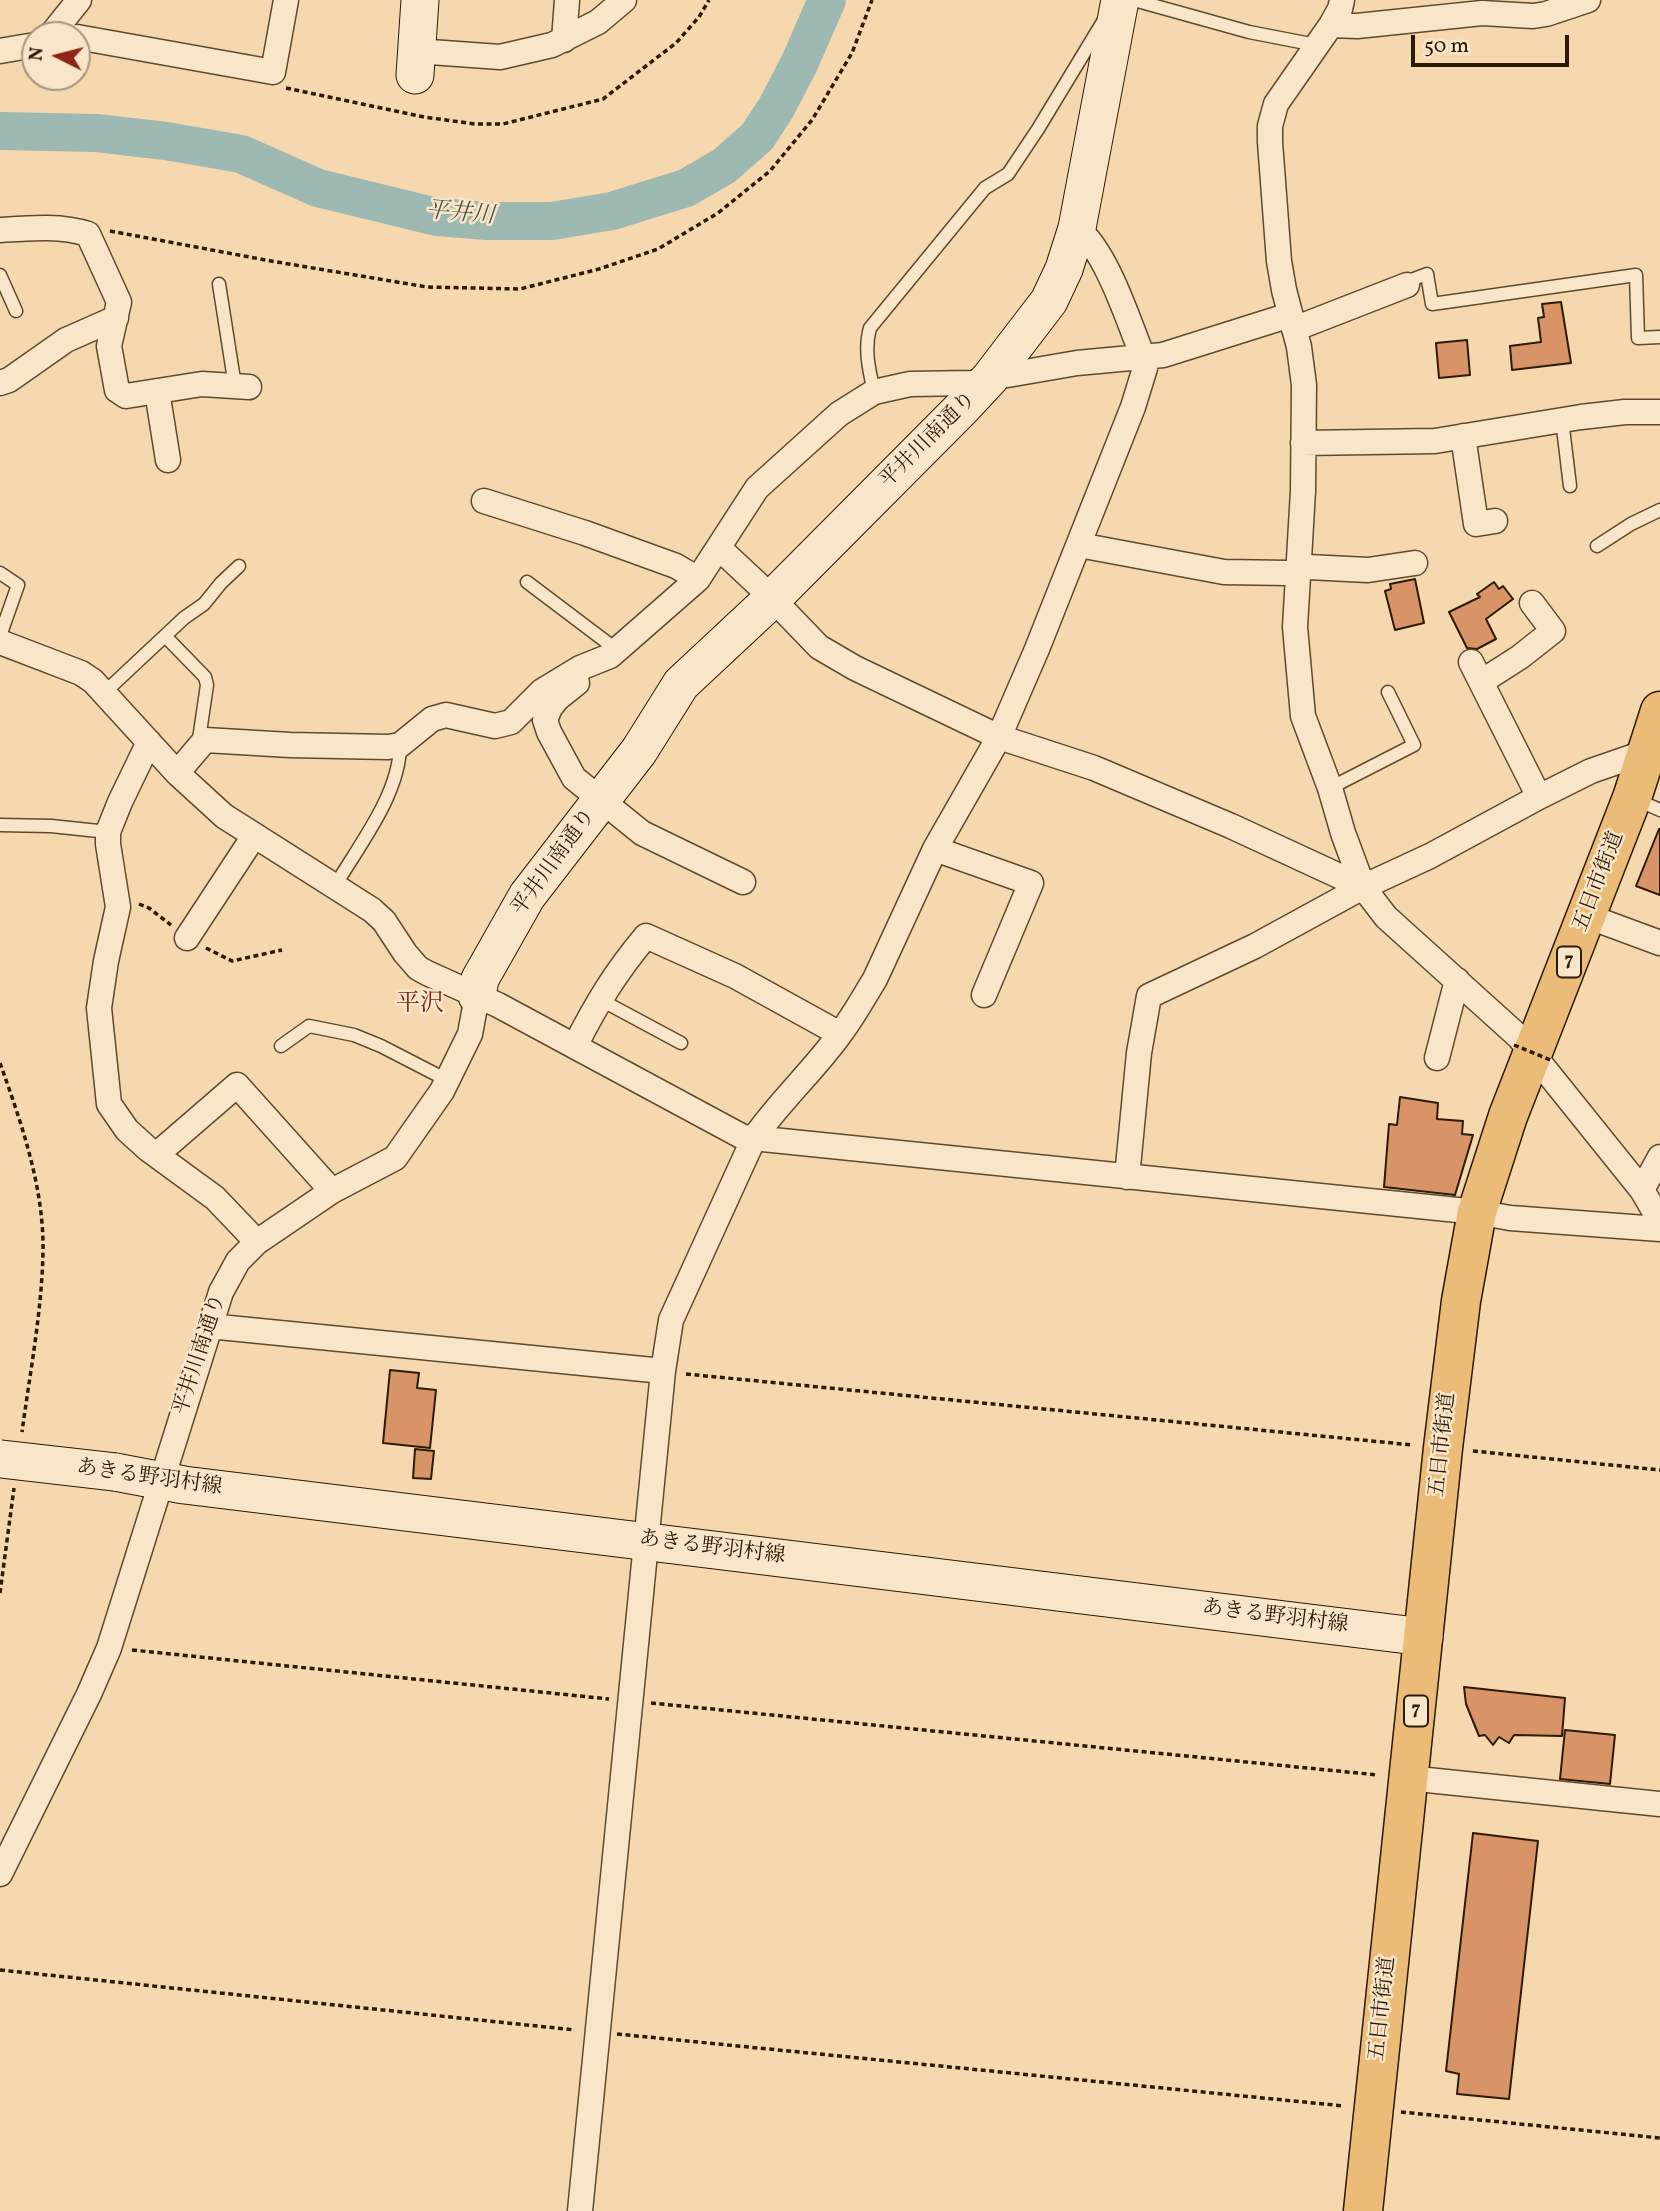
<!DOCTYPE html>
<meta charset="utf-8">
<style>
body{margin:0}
#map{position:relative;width:1660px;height:2211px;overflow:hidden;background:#f6d8ae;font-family:Vollkorn,serif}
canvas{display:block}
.north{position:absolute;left:21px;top:21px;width:70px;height:70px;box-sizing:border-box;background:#f9e6ca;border:2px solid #a7947b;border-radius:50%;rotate:276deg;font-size:19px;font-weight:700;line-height:28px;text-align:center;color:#2b1a04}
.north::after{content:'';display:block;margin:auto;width:24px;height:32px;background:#8f2418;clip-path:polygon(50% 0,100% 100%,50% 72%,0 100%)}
.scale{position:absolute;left:1411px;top:35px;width:158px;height:32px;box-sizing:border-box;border:4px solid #2b1a04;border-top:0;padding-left:9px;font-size:21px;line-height:24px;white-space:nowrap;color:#2b1a04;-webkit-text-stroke:5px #f9e6ca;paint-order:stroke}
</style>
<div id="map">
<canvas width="1660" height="2211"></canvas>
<div class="north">N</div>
<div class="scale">50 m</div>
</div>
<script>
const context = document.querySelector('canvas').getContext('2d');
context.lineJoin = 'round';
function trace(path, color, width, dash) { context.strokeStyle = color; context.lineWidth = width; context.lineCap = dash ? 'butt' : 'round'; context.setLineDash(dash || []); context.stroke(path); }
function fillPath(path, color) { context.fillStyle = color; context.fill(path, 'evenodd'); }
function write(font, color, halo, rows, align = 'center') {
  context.font = font + ' Vollkorn,"Noto Serif JP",serif'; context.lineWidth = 5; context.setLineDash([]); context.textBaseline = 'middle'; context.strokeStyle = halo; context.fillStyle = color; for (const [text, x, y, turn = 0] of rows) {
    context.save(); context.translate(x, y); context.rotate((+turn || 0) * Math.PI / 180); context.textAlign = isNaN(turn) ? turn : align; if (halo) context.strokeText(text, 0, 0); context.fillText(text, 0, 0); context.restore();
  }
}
trace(new Path2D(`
 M0,131l96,2 70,8 75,13 77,34 119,29 50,4h65l60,-10 74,-23 38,-22 33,-29 19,-29 23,-44 28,-64`), '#9eb8b2', 38);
const building = new Path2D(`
 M1561,302l10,61 -59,7 -2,-24 31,-4 -3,-24 6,-1 -2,-13z
 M1467,340l3,35 -31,3 -3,-35z
 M1415,579l9,44 -29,7 -10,-39 6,-2 -1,-5z
 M1494,582l5,7 4,-3 10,13 -27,20 10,20 -19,10 -10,-1 -18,-36 31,-15 -3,-3z
 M1659,829h1v66l-24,-9z
 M1400,1097l38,6 -1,16 26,2 -1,13 11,1 -18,60 -71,-8 5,-63 8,1z
 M390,1370l29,3 -2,15 19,2 -6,58 -47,-5z
 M415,1449l19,2 -3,28 -18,-1z
 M1464,1687l101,11 -3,38 -48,-1 -5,8 -10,-6 -6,8 -8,-10 -6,1 -13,-32z
 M1565,1730l50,5 -5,49 -50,-5z
 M1473,1833l65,8 -29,258 -52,-5 2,-20 -13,-3z`);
fillPath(building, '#d89367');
trace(building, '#2b1a04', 2);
const lane = new Path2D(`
 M1134,0l115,32 67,13
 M0,275l16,36
 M219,284l16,102
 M1407,285l4,-5 16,-6 5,30 204,-29 2,63 22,-1
 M874,392c-5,-22 -10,-43 -4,-64l115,-140 23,-14 30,-45 66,-109
 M1562,420l8,66
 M1597,546l34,-22 29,-14
 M0,573l18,12 -18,51
 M527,582l90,68
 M165,636l40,41 2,8 -9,61
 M105,692l79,-74 20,-14 17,-21 18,-17
 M1330,788l84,-43 -26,-53
 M1635,799l25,11
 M0,825l51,1 57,6
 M335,886c24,-41 65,-92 65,-141
 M599,999l82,44
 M281,1046l28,-20 45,9 27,11 66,34`);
const street = new Path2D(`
 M1342,0l-2,9 -9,16 -55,79 -6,22v16l9,119 5,29 15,57 5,38 -1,106 -8,136 8,89 27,72 13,45 20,54 23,30 133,120 123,153 18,31
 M1331,25l26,1 125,-13 51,3 13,-2 42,-14
 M51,35l28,-35
 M77,37l196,35 13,-72
 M564,40l3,-40
 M0,51l35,-6
 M416,51l84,6 52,-12 46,-23 26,-22
 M0,230c29,-2 61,-5 88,4l31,68 -10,44 8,44 9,6 76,-12 47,3
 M1294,329l113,-44
 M0,383l9,-3 57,-40 50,-22
 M157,391l11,69
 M1463,436l13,88 19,-3
 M1303,443l132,-2 146,-24 44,-5h35
 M484,501l101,32 91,33 22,13
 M1079,545l145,27 64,1 20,-6 60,3 47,-7
 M719,548l46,43 54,56 36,21 144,69 95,31 137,58 132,61
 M0,642l81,31 12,8 84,92 47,43 148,94 12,11 21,32 13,15 9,5 71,32 245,132 734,75 33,6 150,11
 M1471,662l68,135
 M1481,682l39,-25 33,-26 -21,-28
 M577,683l-20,16 -7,9 -5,12 4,12 25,46 68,55 101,49
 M149,742l-29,60 -12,30v12l10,63 -12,54 -7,47 10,96 18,26 21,19 67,49 42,44
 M177,773l28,-33 85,5 98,2 12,-2 32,-26 14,-4 49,11 16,-4 31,-31 38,-23 30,-12 88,-77 59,-91 82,-74 35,-22 36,-8 63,-1 17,-5 87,-15 86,-8 127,-40
 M935,849l96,34 -47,112
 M1587,916l73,27
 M187,938l67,-102
 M575,1046c22,-43 40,-73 71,-110l89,40 105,58
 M1437,1058l20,-78
 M156,1155l81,-70 95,106
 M1127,1177l12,-124 10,-57 106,-50 108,-59 67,-31 109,-59 52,-26 58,-20
 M1642,1190l18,-33
 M209,1326l454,45
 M1408,1778l252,26
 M0,1874l89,-180 20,-46 112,-356 17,-31 19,-19 75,-51 63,-33 47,-67 28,-57 7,-38
 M580,2211c26,-280 57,-560 83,-840l8,-51 83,-182c26,-37 60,-68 86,-104 13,-17 24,-37 35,-55l60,-130 64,-112 38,-88 96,-242 12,-39 -2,-11c-15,-37 -36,-105 -66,-129`);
const secondary = new Path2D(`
 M415,75l5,-75
 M477,996l3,-17 47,-83 112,-145 42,-67 91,-85 191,-192 27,-29 59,-77 15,-32 13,-41 43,-228
 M115,1472l69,13 1240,152`);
const primary = new Path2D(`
 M1363,2211l80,-763 18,-147 16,-89 31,-96 124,-318 28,-87`);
trace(lane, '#5e4a2e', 15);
trace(street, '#5e4a2e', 27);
trace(secondary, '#2b1a04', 39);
trace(primary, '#2b1a04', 41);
trace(new Path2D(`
 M286,88l138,29 51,7h28l100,-25 73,-56 23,-26 10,-17
 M110,231l161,30 156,26 93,2 79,-20 59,-20 60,-36 52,-42 42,-51 40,-67 20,-53
 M139,904l10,4 22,17
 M206,948l26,13 50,-11
 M0,1063c21,59 44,124 43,188 -1,60 -13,121 -21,181
 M686,1374l727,71
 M1473,1451l187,19
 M0,1593l14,-105
 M132,1650l477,49
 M651,1703l727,72
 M0,1970l575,60
 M617,2034l727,72
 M1401,2112l259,26`), '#2b1a04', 3.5, [5, 3.5]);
trace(lane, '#f9e6ca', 12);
trace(street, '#f9e6ca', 24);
trace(secondary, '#f9e6ca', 37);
trace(primary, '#ebbc77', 38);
const secondaryBridge = new Path2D(`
 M0,1459l115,13`);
trace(secondaryBridge, '#2b1a04', 39, []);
trace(new Path2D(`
 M1514,1045l39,16`), '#2b1a04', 3.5, [5, 3.5]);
trace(secondaryBridge, '#f9e6ca', 37);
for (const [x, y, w] of [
 [1569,962,24],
 [1416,1711,24]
]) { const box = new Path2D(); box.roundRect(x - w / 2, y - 15.5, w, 31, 5); context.fillStyle = '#f9e6ca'; context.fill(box); trace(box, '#2b1a04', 2); }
write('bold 19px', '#2b1a04', null, [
 ["7",1569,962],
 ["7",1416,1711]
]);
write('21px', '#2b1a04', '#f9e6ca', [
 ["平井川南通り",929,441,-45],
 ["平井川南通り",555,863,-54],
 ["五日市街道",1600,882,-69],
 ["平井川南通り",201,1355,-72],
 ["五日市街道",1444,1445,-84],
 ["あきる野羽村線",149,1479,8],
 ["あきる野羽村線",712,1549,7],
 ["あきる野羽村線",1275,1618,7],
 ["五日市街道",1384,2009,-84]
]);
write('italic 23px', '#535141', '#f9e6ca', [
 ["平井川",460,215,5]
]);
write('24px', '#7a1f14', '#f9e6ca', [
 ["平沢",420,1006]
]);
</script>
